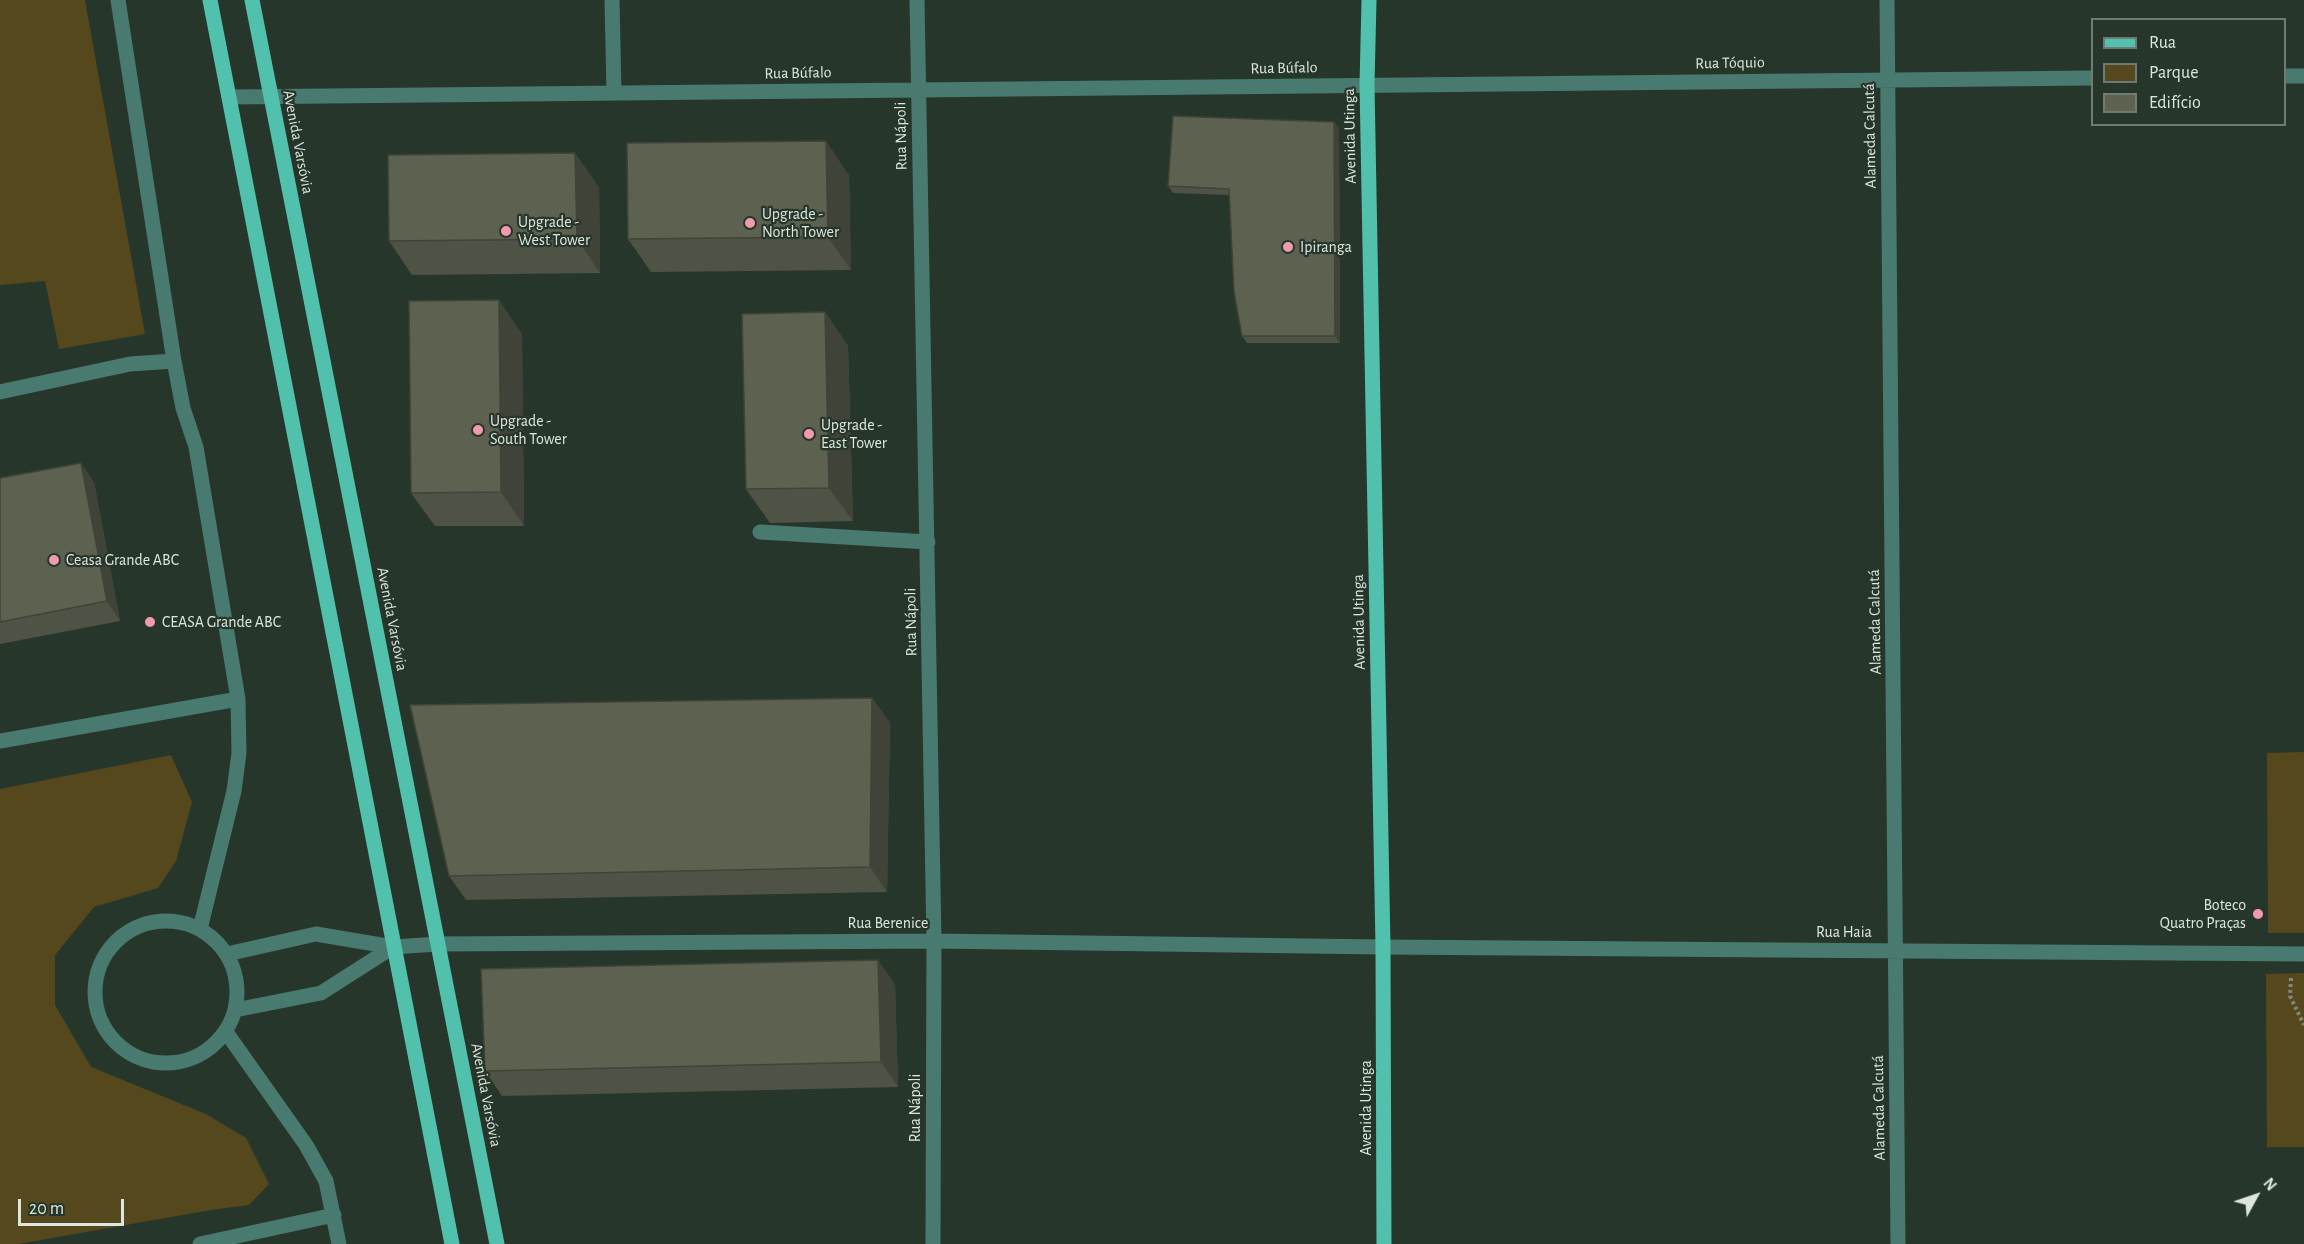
<!DOCTYPE html>
<meta charset="utf-8">
<style>
body{margin:0}
#map{position:relative;width:2304px;height:1244px;overflow:hidden;background:#27362a;font-family:"Alegreya Sans",sans-serif}
canvas{display:block}
.legend{position:absolute;left:2091px;top:18px;width:195px;height:108px;box-sizing:border-box;background:#27362a;border:2px solid #707c72;margin:0;padding:8px 10px;list-style:none;font-size:18px;color:#dde6de}
.legend li{display:flex;align-items:center;gap:12px;height:30px}
.legend b{width:30px;border:2px solid #707c72}
.north{position:absolute;left:2226px;top:1166px;width:60px;height:60px;-webkit-text-stroke:4px #27362a;paint-order:stroke;rotate:50deg;font-size:16px;font-weight:700;line-height:24px;text-align:center;color:#dde6de}
.north::after{content:'';display:block;margin:auto;width:21px;height:27px;background:#dde6de;clip-path:polygon(50% 0,100% 100%,50% 72%,0 100%)}
.scale{position:absolute;left:18px;top:1199px;width:106px;height:27px;box-sizing:border-box;border:3px solid #dde6de;border-top:0;padding-left:8px;font-size:18px;line-height:21px;white-space:nowrap;color:#dde6de;-webkit-text-stroke:4px #27362a;paint-order:stroke}
</style>
<div id="map">
<canvas width="2304" height="1244"></canvas>
<ul class="legend">
<li><b style="height:8px;background:#51c0ac"></b>Rua</li>
<li><b style="height:16px;background:#55481c"></b>Parque</li>
<li><b style="height:16px;background:#5c6150"></b>Edifício</li>
</ul>
<div class="north">N</div>
<div class="scale">20 m</div>
</div>
<script>
const context = document.querySelector('canvas').getContext('2d');
context.lineJoin = 'round';
function fillPath(path, color) { context.fillStyle = color; context.fill(path, 'evenodd'); }
function trace(path, color, width, dash) { context.strokeStyle = color; context.lineWidth = width; context.lineCap = dash ? 'butt' : 'round'; context.setLineDash(dash || []); context.stroke(path); }
function write(font, color, halo, rows, align = 'center') {
  context.font = font + ' "Alegreya Sans",sans-serif'; context.lineWidth = 4.5; context.setLineDash([]); context.textBaseline = 'middle'; context.strokeStyle = halo; context.fillStyle = color; for (const [text, x, y, turn = 0] of rows) {
    context.save(); context.translate(x, y); context.rotate((+turn || 0) * Math.PI / 180); context.textAlign = isNaN(turn) ? turn : align; if (halo) context.strokeText(text, 0, 0); context.fillText(text, 0, 0); context.restore();
  }
}
fillPath(new Path2D(`
 M0,0h85l60,334 -86,15 -14,-68 -45,4z
 M2304,752v181h-36l-1,-180z
 M171,755l21,47 -16,59 -18,27 -64,19 -39,48v50l36,62 115,47 40,24 23,46 -20,21 -38,5 -193,34h-18v-455z
 M2304,973v174h-37l-1,-173z`), '#55481c');
trace(new Path2D(`
 M2291,978l-1,18 14,29`), '#7d897f', 4, [3, 3]);
trace(new Path2D(`
 M118,0l56,361
 M612,0l2,92
 M917,0l17,941 -1,303
 M1887,0l11,1244
 M2284,76h20
 M229,97l1863,-19
 M0,392l130,-28 44,-3 9,47 13,39 42,252 1,54 -5,38 -34,138
 M760,532l168,10
 M0,741l238,-42
 M95 992a71 71 0 1 1 142 0a71 71 0 1 1-142 0Z
 M227,954l89,-20 77,13 45,-3 496,-3 449,6 921,7
 M235,1010l86,-17 72,-46
 M226,1032l80,113 20,36 13,63
 M200,1244l134,-29`), '#487a6f', 15);
trace(new Path2D(`
 M210,0l242,1244
 M252,0l245,1244
 M1369,0l-2,85 16,862 1,297`), '#51c0ac', 15);
fillPath(new Path2D(`
 M1339,128l1,215h-93l-5,-7 -12,-141 -57,-2 -5,-7z
 M849,175l2,95 -200,2 -23,-33z
 M599,187l1,86 -188,2 -23,-34z
 M825,312l23,34 5,175 -83,2 -24,-34z
 M522,334l2,192h-89l-24,-33z
 M0,478l94,4 26,139 -120,23z
 M890,722l-3,170 -421,8 -17,-24z
 M895,984l3,103 -396,9 -17,-25z`), '#4f5345');
fillPath(new Path2D(`
 M1334,122l5,6 1,215 -5,-7z
 M826,141l23,34 2,95 -23,-33z
 M575,153l24,34 1,86 -23,-34z
 M499,300l23,34 2,192 -23,-34z
 M825,312l23,34 5,175 -24,-33z
 M81,463l13,19 26,139 -13,-20z
 M872,698l18,24 -3,170 -17,-25z
 M878,960l17,24 3,103 -17,-25z`), '#404438');
const building = new Path2D(`
 M1173,116l161,6 1,214h-93l-8,-44 -5,-103 -61,-3z
 M826,141l2,96 -200,2 -1,-96z
 M575,153l2,86 -188,2 -1,-86z
 M499,300l2,192 -90,1 -2,-192z
 M825,312l4,176 -83,1 -4,-175z
 M81,463l26,138 -107,21v-144z
 M872,698l-2,169 -421,9 -39,-171z
 M878,960l3,102 -396,9 -4,-102z`);
fillPath(building, '#5c6150');
trace(building, '#404438', 1.5);
for (const [x, y, r, color] of [
 [750,223,6,"#f29aad"],
 [506,231,6,"#f29aad"],
 [1288,247,6,"#f29aad"],
 [478,430,6,"#f29aad"],
 [809,434,6,"#f29aad"],
 [54,560,6,"#f29aad"],
 [150,622,6,"#f29aad"],
 [2258,914,6,"#f29aad"]
]) { const dot = new Path2D(); dot.arc(x, y, r, 0, 2 * Math.PI); context.fillStyle = color; context.fill(dot); trace(dot, '#27362a', 2); }
write('16px', '#dde6de', '#27362a', [
 ["Rua Tóquio",1730,63,-1],
 ["Rua Búfalo",1284,68,-1],
 ["Rua Búfalo",798,73,-1],
 ["Rua Nápoli",901,136,-91],
 ["Avenida Utinga",1350,136,-91],
 ["Alameda Calcutá",1870,136,-91],
 ["Avenida Varsóvia",298,142,79],
 ["Avenida Varsóvia",392,619,79],
 ["Rua Nápoli",911,622,-91],
 ["Avenida Utinga",1359,622,-91],
 ["Alameda Calcutá",1875,622,-91],
 ["Rua Berenice",888,923],
 ["Rua Haia",1844,932],
 ["Avenida Varsóvia",486,1095,79],
 ["Rua Nápoli",915,1108,-90],
 ["Avenida Utinga",1366,1108,-90],
 ["Alameda Calcutá",1879,1108,-91]
]);
write('16px', '#dde6de', '#27362a', [
 ["Upgrade -",762,214],
 ["North Tower",762,232],
 ["Upgrade -",518,222],
 ["West Tower",518,240],
 ["Ipiranga",1300,247],
 ["Upgrade -",490,421],
 ["South Tower",490,439],
 ["Upgrade -",821,425],
 ["East Tower",821,443],
 ["Ceasa Grande ABC",66,560],
 ["CEASA Grande ABC",162,622],
 ["Boteco",2246,905,"right"],
 ["Quatro Praças",2246,923,"right"]
], 'left');
</script>
